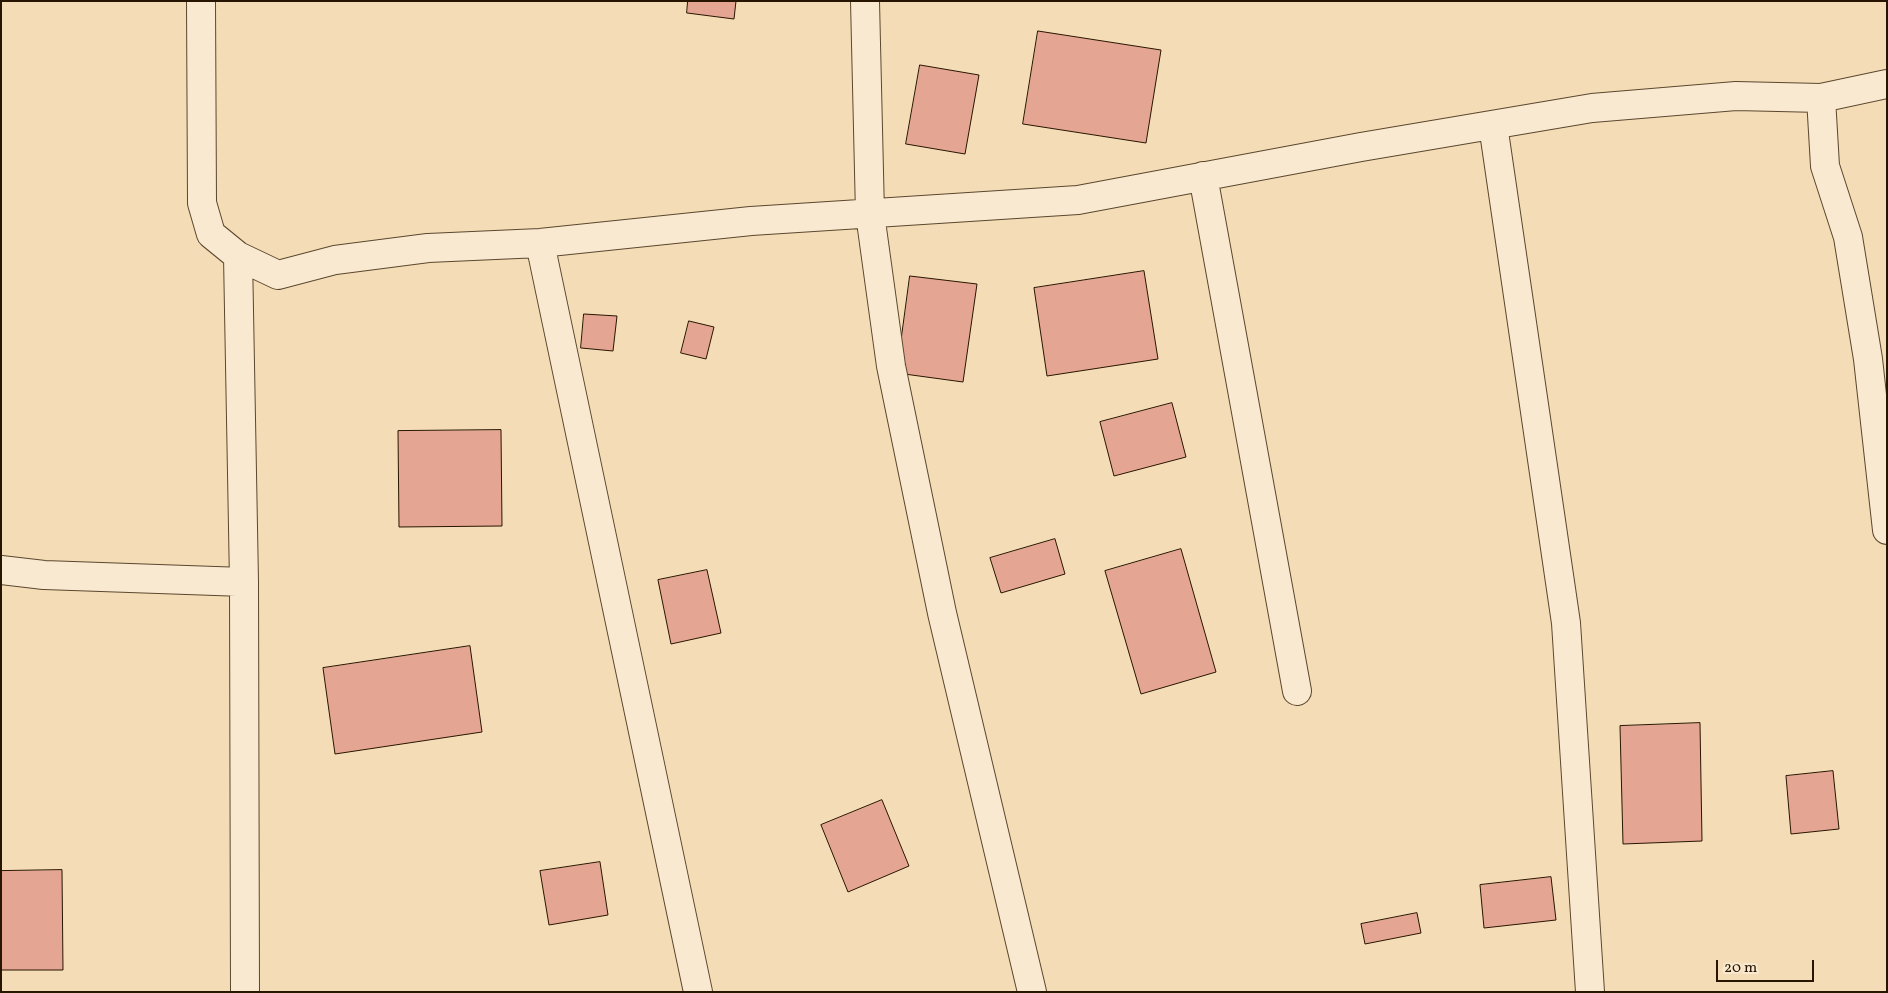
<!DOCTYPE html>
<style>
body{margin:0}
#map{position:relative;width:1888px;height:993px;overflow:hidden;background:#f4ddb6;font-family:Vollkorn,serif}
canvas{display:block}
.frame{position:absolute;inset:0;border:2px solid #281500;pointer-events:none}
.scale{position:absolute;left:1716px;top:960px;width:98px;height:22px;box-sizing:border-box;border:2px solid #281500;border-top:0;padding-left:6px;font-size:15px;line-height:18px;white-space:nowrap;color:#281500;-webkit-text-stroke:4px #f8e9d0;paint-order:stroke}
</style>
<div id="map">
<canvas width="1888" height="993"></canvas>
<div class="frame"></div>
<div class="scale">20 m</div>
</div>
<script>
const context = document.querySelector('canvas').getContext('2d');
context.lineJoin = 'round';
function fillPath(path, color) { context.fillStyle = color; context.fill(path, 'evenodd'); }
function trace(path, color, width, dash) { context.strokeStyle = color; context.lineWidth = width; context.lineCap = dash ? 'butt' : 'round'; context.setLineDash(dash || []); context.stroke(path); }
const building = new Path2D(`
 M688,1h48l-2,18 -47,-6z
 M1038,31l123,19 -15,93 -123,-19z
 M920,65l59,10 -14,79 -59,-10z
 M1144,271l14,88 -111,17 -13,-88z
 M910,276l67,8 -14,98 -66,-9z
 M584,314l33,2 -4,35 -32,-3z
 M689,321l25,6 -8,32 -25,-6z
 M1172,403l14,54 -72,19 -14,-54z
 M501,430l1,96 -103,1 -1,-96z
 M1055,539l10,35 -64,19 -11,-35z
 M1181,549l35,123 -75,22 -36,-123z
 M707,570l14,63 -50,11 -13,-64z
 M470,646l12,86 -147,22 -12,-86z
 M1700,723l2,118 -79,3 -3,-118z
 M1833,771l6,58 -48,5 -5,-58z
 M882,800l27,66 -61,26 -27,-67z
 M600,862l8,53 -59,10 -9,-54z
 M62,870l1,100h-62v-99z
 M1551,877l5,43 -72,8 -4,-43z
 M1417,913l4,20 -56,11 -4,-20z`);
fillPath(building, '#e4a592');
trace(building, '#281500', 1);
const minor = new Path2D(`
 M201,1l1,202 9,31 27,22 40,19 57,-15 93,-12 112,-5 211,-22 327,-21 283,-53 231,-39 144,-12 85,2 66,-14
 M865,1l5,213 21,152 51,247 90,379
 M1821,98l4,68 23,71 20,122 19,171
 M1493,125l73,498 24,369
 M1203,176l94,515
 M540,243l158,749
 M238,256l6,326 1,410
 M1,570l43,5 200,7`);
trace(minor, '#5b472e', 30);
trace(minor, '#f8e9d0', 28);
</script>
